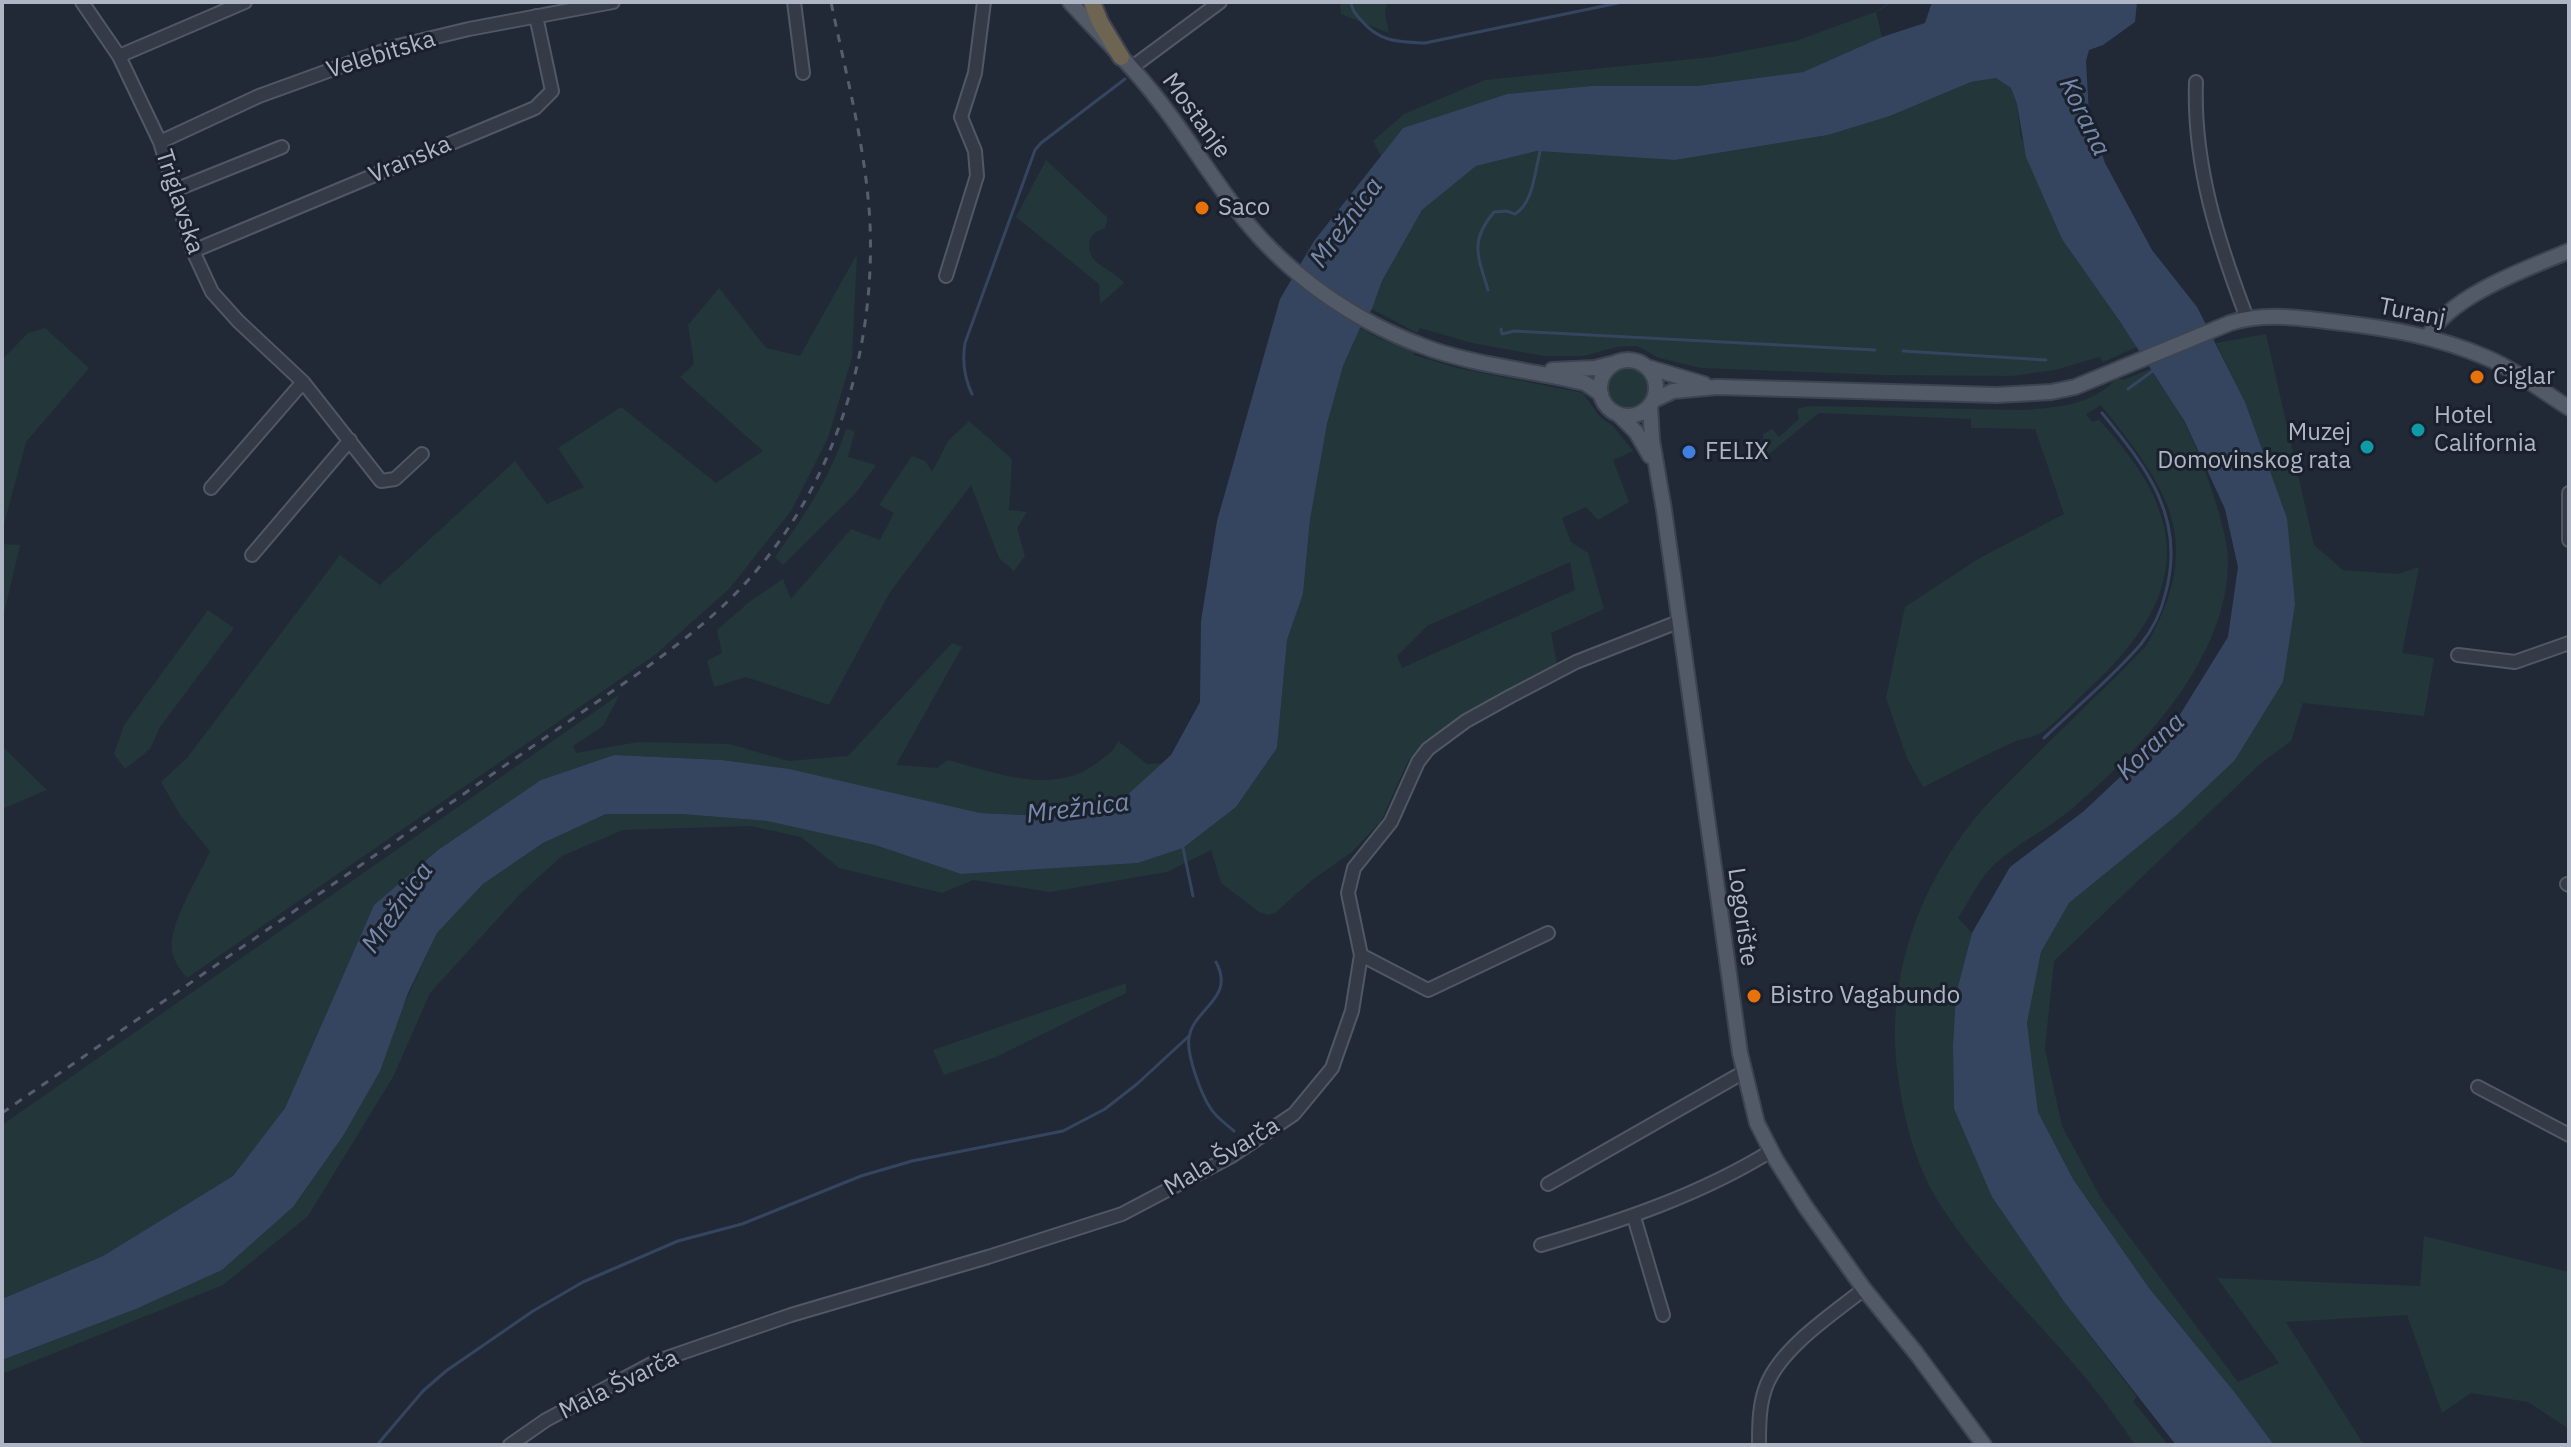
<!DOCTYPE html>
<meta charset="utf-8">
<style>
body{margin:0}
#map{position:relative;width:2571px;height:1447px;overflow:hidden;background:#212937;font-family:"IBM Plex Sans",sans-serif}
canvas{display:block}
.frame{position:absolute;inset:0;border:4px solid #aeb5c4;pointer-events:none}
</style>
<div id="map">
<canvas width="2571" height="1447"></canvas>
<div class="frame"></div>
</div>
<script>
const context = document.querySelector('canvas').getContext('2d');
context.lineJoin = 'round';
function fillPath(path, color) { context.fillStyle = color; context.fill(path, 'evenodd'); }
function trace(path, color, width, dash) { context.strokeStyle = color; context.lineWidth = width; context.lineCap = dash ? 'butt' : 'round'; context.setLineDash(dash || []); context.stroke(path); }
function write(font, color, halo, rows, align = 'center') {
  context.font = font + ' "IBM Plex Sans",sans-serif'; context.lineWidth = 6; context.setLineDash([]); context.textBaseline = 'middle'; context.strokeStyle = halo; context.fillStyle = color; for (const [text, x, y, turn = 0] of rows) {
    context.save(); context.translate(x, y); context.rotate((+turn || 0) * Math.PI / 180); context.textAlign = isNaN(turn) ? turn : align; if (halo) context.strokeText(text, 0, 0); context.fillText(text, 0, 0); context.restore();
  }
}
fillPath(new Path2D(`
 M1340,2h47l-2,11 4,20 -48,-19z
 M1889,2h4l-17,10 6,25 -79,35 -106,14h-105l-85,8 -104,34 -22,28 -8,-15 31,-27 81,-34 227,-23 84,-16 79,-29z
 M1997,78l14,10 6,16 4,34 98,182 18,27 -34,15 -4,-5 -44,13 -43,6 -128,-1 -183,-7 -42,-10 -22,-12 -20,1 -33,9h-40l-72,-13 -52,-15 -3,5 -45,-24 10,-28 40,-71 54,-44 61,-15 138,9 153,-25 62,-19 81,-34z
 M1046,160l62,58 -3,10c-10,4 -16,8 -16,18 0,20 25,23 35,37l-24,21 -1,-20 -83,-67z
 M857,254l-5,103 -24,81 -37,73 -62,78 -74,66 -468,323c-7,-9 -13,-16 -15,-27 -4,-27 27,-74 38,-100l-30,-36 -19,-33 26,-24 153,-203 40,30 135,-124 32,43 37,-17 -26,-39 63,-41 95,76 47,-32 -83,-74 14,-13 -6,-39 31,-37 47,60 34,8z
 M45,328l44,40 -63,74 -24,90v-172l26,-27z
 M1360,328l18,10 36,13v4l43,13 126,25 17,24 13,9 20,25 -20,9 16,42 -31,18 -12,-13 -24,11 9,24 17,11 16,56 -53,24 6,31 -51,26 -43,26 -41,29 -14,16 -27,60 -29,31 -40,28 -37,33 -7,2 -9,-3 -38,-29 -10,-33 -44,22 -117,20 -77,-12 -31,13 -103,-25 -38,-31 -50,-11 -128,4 -61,26 -40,36 -92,101 -37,84 -85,139 -85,69 -221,89v-14l134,-51 86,-39 71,-63 50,-71 94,-203 46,-49 60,-41 63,-29h76l85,7 108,24 86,29 177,-11 45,-15 53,-41 41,-59 10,-108 16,-46 7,-74 17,-96 16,-58zM1570,562l5,28 -173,78 -5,-12 30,-30z
 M2266,334l48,211 29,25 55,4 21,-7 -17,86 32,5 -10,58 -121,-13 -12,38 -31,23 -206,197 -9,88 17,77 40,74 136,182 41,-19 -62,-85 203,8 4,-50 145,36v157l-41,-27 -57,-9 -29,20 -35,-98 -121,7 78,123h-90l-38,-51 -87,-106 -76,-109 -35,-67 -11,-89 14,-71 28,-49 108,-88 58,-55 48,-78 4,-164 -42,-116 -29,-59z
 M1607 388a21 21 0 1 1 42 0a21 21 0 1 1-42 0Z
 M2150,369c11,17 23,33 33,51 15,26 45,109 45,139 1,97 -84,187 -153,247 -24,22 -55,35 -79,57 -16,14 -27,38 -38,55l14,15 -16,61 -3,51 1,64 38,88 73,106 72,94 -4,4 35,44h-33c-14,-21 -30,-43 -46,-63 -48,-59 -106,-111 -148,-176 -25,-39 -37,-85 -43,-131 -13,-91 18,-182 74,-253 15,-19 33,-36 50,-53 41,-42 84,-81 124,-123 60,-106 23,-155 -45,-241l-15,9 6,8 7,-2c88,94 94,169 -2,261 -13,11 -45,47 -58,53 -7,4 -16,4 -23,7 -32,14 -62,31 -93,46l-16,-29 -21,-60 19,-91 73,-48 86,-45 -29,-85 -64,-1v-9l-152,-6 -61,50 -1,-9 7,-6 -1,-14 9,-5 7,8 20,-18 -2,-10 11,-3 217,4c34,-3 68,-5 92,-32l6,2z
 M969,421l43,38 -3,51 18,2 -10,16 8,28 -11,15 -15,-13 -28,-73 -81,107 -61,113 -83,-28 -32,10 -7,-26 15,-8 -5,-23 32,-28 34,-23 8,20 60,-70 29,11 14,-27 -15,-8 33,-49 13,5 7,11 16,-31z
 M846,429l9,2 -7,26 28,8 -20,28 -73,72 -8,-8c28,-39 56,-81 71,-128z
 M2,544l18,1 -18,77z
 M208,610l26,18 -74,99 -10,22 -25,20 -11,-15 10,-29z
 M952,643l10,4 -66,118 41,3 11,-8c48,13 105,36 149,3 9,-7 17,-12 21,-22l29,23 15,-1 -36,33 -60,21 -87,-4 -190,-43 -67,-10 -108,-5 -73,25 -103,70 -64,55 -89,203 -52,68 -130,80 -101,43v-174l618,-431 -17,32 -30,20 3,7 62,-11 91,2 60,17 59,-5z
 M2,746l45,44 -45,19z
 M1126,983v10l-130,64 -52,18 -11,-25z`), '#233639');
fillPath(new Path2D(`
 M1932,2h205l-2,20 -32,23 -14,5 -3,11 3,54 16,48 47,87 45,57 48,95 42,116 8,86 -12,78 -48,78 -58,55 -108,88 -28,49 -14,71 11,89 35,67 76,109 87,106 38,51h-98l-111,-142 -73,-106 -38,-88 -1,-64 3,-51 16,-61 38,-66 74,-56 87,-82 57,-92 10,-70 -13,-58 -40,-87 -66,-102 -57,-81 -36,-82 -9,-53 -6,-16 -15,-10 -25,4 -81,34 -62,19 -153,25 -138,-9 -61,15 -54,44 -40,71 -10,28 -12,19 -17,38 -16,58 -17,96 -7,74 -16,46 -10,108 -41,59 -53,41 -45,15 -177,11 -86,-29 -108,-24 -85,-7h-76l-63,29 -60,41 -46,49 -29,60 -28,78 -37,65 -50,71 -71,63 -86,39 -134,51v-61l101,-43 130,-80 52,-68 89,-203 64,-55 103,-70 73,-25 108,5 67,9 191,44 86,4 60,-21 45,-41 29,-53 1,-81 16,-100 63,-222 34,-58 89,-113 104,-34 84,-8h106l106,-14 79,-35 43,-14z`), '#36455f');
trace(new Path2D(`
 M1351,2c1,8 4,11 9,17 19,23 37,23 65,24l198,-41
 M1488,290c-10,-34 -19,-48 6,-78l12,-1 9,3c19,-11 20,-46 26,-66
 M1501,329l1,5 12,-3 361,19
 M1903,351l143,9
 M2128,389l26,-19
 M972,394c-8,-17 -10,-33 -7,-51l70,-193 6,-7 84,-64
 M2044,738c32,-31 68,-60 97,-94 11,-14 20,-32 24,-49 22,-76 -18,-127 -63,-182
 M1183,848l10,48
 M1216,962c20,37 -23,46 -27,76 -3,17 13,58 22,71 6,9 15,15 23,22
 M377,1445l46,-54 23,-20 87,-60 50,-29 95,-41 64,-17 119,-48 51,-15 151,-30 42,-22 32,-25 52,-48`), '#36455f', 3);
const minor = new Path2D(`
 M82,2l37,54 41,86 33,109 19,41 26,29 65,61 78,99 14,-2 27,-25
 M794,2l9,71
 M119,56l126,-54
 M1131,68l89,-66
 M2196,82c-3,83 22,160 51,236
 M160,142l99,-46 135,-49 75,-18 144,-27
 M175,190l107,-43
 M193,251l342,-143 17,-17 -16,-75
 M946,276l31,-100 -2,-25 -14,-34 14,-44 9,-71
 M211,488l92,-106
 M2569,493v47
 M252,555l98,-115
 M2458,655l57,7 54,-19
 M2567,884l2,1
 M1361,955l67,35 120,-57
 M2478,1087l91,48
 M1548,1184l196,-112
 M1634,1217l29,98
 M1541,1245c80,-24 159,-50 230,-94
 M510,1445l36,-25 109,-58 136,-47 197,-58 134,-43 108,-57 64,-43 38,-46 20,-57 9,-56 -13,-62 6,-25 37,-46 27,-60 10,-13 38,-28 45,-25 65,-34 102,-40
 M1759,1445c0,-20 0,-42 8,-61 16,-38 66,-70 97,-95`);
const major = new Path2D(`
 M1070,2c29,32 60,61 86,95 31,39 57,83 88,122 45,56 109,101 176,126 50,20 112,25 165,38l16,11
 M2428,337c21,-41 100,-69 141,-86
 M1600 388a28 28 0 1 1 56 0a28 28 0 1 1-56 0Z
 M1647,367l57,17
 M1552,370l43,-2 20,-5
 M1654,400l19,-9 44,-4 280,8 54,-3 24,-5 155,-64c34,-11 70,-5 105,-1 52,6 101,14 150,35 29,12 57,34 84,51
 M1650,405l2,35 12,70 76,543 17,70 19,37 29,46 59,83 52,64 68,92
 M1618,414l18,18 14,24`);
const highway = new Path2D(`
 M1092,2l8,20 21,35`);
trace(minor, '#515865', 16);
trace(major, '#3d4451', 18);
trace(highway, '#3e4552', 20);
trace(minor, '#343b47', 12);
trace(major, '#525967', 14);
trace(highway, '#6d6451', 16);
trace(new Path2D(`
 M2,1113l644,-445c27,-20 55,-41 80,-65 102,-98 150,-241 144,-380 -4,-75 -24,-148 -39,-221`), '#565e6e', 3, [8, 8]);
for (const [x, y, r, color] of [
 [1202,208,8,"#e8710a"],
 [2477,377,8,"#e8710a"],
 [2418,430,8,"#0f9aa8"],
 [2367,447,8,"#0f9aa8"],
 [1689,452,8,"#3f7fe0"],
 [1754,996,8,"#e8710a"]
]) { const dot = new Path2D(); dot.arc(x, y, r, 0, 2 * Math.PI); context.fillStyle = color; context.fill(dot); trace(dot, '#1a202c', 3); }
write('24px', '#aeb5c4', '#1a202c', [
 ["Velebitska",381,55,-17],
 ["Mostanje",1196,116,54],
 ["Vranska",410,160,-23],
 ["Triglavska",179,202,72],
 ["Turanj",2412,313,11],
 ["Logorište",1742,917,82],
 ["Mala Švarča",1222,1157,-31],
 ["Mala Švarča",619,1385,-26]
]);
write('24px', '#aeb5c4', '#1a202c', [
 ["Saco",1218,208],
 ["Ciglar",2493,377],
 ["Hotel",2434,416],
 ["California",2434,444],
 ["Muzej",2351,433,"right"],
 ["Domovinskog rata",2351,461,"right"],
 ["FELIX",1705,452],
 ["Bistro Vagabundo",1770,996]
], 'left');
write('italic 26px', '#778aab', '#1a202c', [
 ["Korana",2084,117,64],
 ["Mrežnica",1347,223,-54],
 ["Korana",2151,747,-44],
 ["Mrežnica",1078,809,-7],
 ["Mrežnica",398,908,-55]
]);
</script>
